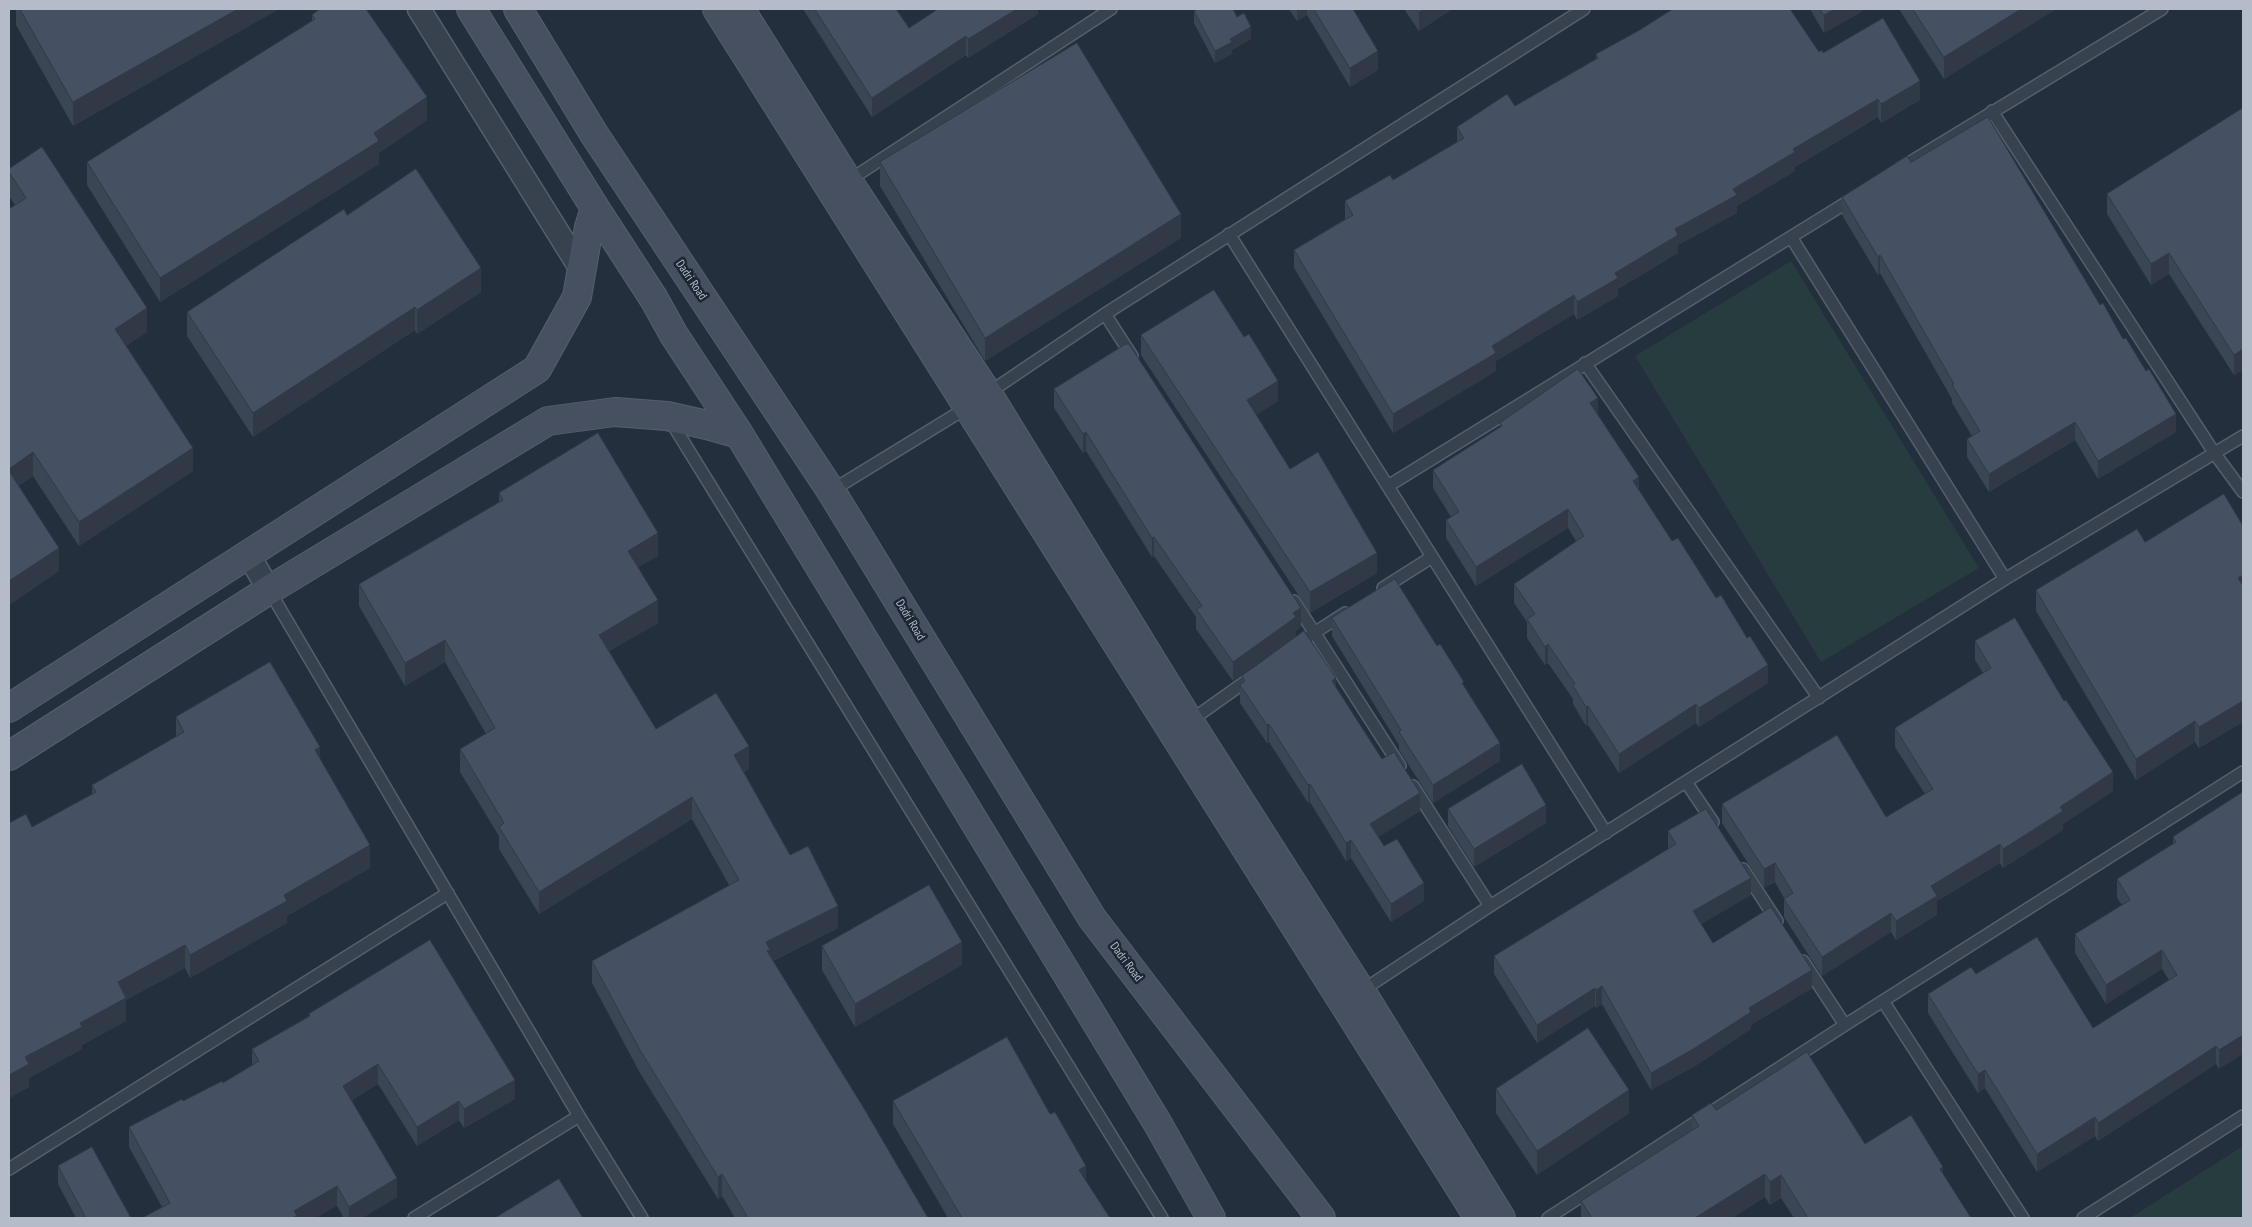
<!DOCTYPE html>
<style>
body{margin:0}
#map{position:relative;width:2252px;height:1227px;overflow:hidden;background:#242f3e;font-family:"PT Sans Narrow",sans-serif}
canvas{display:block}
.frame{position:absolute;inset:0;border:10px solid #b4bcc9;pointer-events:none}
</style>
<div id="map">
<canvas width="2252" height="1227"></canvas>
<div class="frame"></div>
</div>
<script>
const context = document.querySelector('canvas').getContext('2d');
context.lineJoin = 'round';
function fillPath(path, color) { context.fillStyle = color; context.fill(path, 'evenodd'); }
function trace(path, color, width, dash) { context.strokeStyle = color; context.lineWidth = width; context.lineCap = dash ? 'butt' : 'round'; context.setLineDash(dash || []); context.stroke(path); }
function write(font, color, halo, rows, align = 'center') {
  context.font = font + ' "PT Sans Narrow",sans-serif'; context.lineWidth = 5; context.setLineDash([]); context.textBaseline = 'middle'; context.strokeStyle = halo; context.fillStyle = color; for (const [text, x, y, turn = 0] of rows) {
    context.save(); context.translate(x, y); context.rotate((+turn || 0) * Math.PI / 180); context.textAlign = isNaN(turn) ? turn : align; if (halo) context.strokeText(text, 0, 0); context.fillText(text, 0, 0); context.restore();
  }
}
fillPath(new Path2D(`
 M1791,261l188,307 -158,94 -186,-306z
 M2243,1146v72h-113z`), '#263c3f');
const lane = new Path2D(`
 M1992,111l223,343 28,38
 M1899,169l263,-160
 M848,181l263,-172
 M1229,234l377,599
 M1791,237l214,342
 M1105,314l27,42
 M1585,363l234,335
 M987,394l118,-80 479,-305
 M670,420l492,798
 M1388,486l466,-288
 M831,491l137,-84
 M1383,588l49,-31
 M269,590l310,526 63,102
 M1294,601l106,165
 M1308,637l37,-24
 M1190,721l62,-44
 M1686,782l27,40
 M1413,786l77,120
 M1743,869l34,52
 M1803,961l42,64
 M1360,992l130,-86 515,-327 238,-143
 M1883,1001l140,217
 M9,1169l439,-276
 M414,1218l165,-102
 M1548,1218l297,-193 398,-253
 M2083,1218l160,-102`);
const street = new Path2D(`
 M419,9l163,262
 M248,554l21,36`);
const secondary = new Path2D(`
 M471,9l124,199 59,91 20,36 65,99 419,690 53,94
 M518,9l76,125 237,357 261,427 229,300
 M717,9l762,1209
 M740,9l108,172 140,213 201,327 172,270 140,227
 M9,708l528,-339 40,-72 12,-70 6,-19
 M9,756l260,-166 279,-169 67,-9 52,4 40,9 32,9`);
trace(lane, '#565f6c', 14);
trace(street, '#565f6c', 25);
trace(secondary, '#565f6c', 30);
trace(lane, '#38414e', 11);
trace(street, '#38414e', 22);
trace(secondary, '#465061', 28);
fillPath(new Path2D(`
 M16,9h263l-206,117 -57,-101z
 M803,9h93l13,19 129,-19v5l-70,44 -2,-3 -94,62z
 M1289,9h64l25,61 -28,17 -43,-72 -10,6z
 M1404,9h48l-33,22z
 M1810,9h53v2l-39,22z
 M1899,9h157l-112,70z
 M1194,11l43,6 14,22 -19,11v4l-17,9 -21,-40z
 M312,15l115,105 -48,33v11l-219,138 -73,-117v-23l225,-141z
 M1819,52l4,1 97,47 -39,23 -3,-6 -83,50v4l-58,35v7l-59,32v8l-60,36v7l-41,24 -3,-6 -78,47v10l-103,62 -99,-165v-18l51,-31v-18l48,-21 64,-38v-15l58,-21 81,-47v-5z
 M2243,108v262l-9,5 -65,-101 -18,11 -44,-71v-20z
 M880,162l301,76 -196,123 -105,-175z
 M1911,162l265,270 -78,47 -23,-39 -86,52 -22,-35v-18l5,-3 -20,-33v-4l-72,-126 -2,2 -36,-60v-18z
 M9,169l138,163 -21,14 67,125 -114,75 -46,-70 -15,10 41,85 -50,34 6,-400 -6,-9z
 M347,215l134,77 -64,42 -2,-4 -162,107 -66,-101v-24z
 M1141,335l137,66 -22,14 34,54 87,104 -67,40 -169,-258z
 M1054,389l247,238 -5,4v6l-63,44 -37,-52v-12l-42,-61 -2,1 -66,-106 -3,2 -29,-45z
 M1598,415l41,75 33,51 96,142 -69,44 -3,-4 -77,50 -31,-48 -2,1 -13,-22v-5l-25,-36 -3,2 -18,-27v-16l-13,-19v-19l62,-43 -8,-13 -92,58 -30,-48v-18l5,-3 -18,-29v-18l67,-43v-4z
 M499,493l159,63 -20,11 20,56 -49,28 47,78 93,40 -5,3 46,83 48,73 -65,33 155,257h-193l-13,-22 -4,3 -78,-126 -48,-90v-22l137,-76 -37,-66 -153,95 -40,-65v-13l-39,-64v-23l26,-15 -41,-72 -40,24 -46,-80v-22l140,-82z
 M2243,526v196l-44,26 -4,-6 -59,38 -100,-169v-21l109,-48z
 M1332,618l105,28 27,41 36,74 -67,42 -34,-53v-5l-67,-109z
 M1975,641l138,150 -50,33v6l-60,38 -3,-5 -63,38v14l-41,25 -5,-8 -69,44 -38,-59v-19l-9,-16 -11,6 -42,-65v-19l164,13 39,-23 -30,-47v-19l88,-55 -8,-13z
 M1242,676l94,11 46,72 38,52 -42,26 6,9 40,55 -33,21 -40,-64 -5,3 -36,-59 -2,1 -39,-61 -2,1 -27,-40v-18l2,-1z
 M176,717l144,41 50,110 -83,48v7l-97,55 -5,-10 -59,32v21l-44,24v4l-53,29v9l-20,11v-275l23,4 60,-33v-9l84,-48z
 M2243,792l-24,277 -3,-5 -118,77 -3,-5 -58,36 -52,-84 -7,5 -50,-80v-19l48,-20 117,54 76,-48 -7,-11 -56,35 -31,-51v-19l47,-29 -5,-7v-19l56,-35v-7z
 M1448,809l98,14 -72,44 -26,-41z
 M1668,831l83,64 -50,29 12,19 99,45 -61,37v4l-56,37 -44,24 -49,-86 -6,4 -1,-2 -58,37 -43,-69v-18l174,-107z
 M822,946l140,19 -107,62 -33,-57z
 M309,1014l206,85 -51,29 -5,-8 -42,26 -39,-62 -26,16 45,97 -35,21h-18l-7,-12 -175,1 -33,-60v-20l54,-26 40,-18 29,-17v-17l57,-33z
 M1496,1089l133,24 -92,62 -41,-62z
 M893,1101l217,117h-162l-55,-94z
 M1716,1110l149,34 78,31 28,43h-177l-13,-20 -11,7 -5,-8 -33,21h-151v-17l111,-70v-16z
 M58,1166l73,52h-55l-18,-34z`), '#3b4654');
fillPath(new Path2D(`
 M238,9h41l-206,117v-24z
 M1017,9h21v5l-70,44v-19z
 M1297,9h10v6l-10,6z
 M1424,9h28l-33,22v-19z
 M1835,9h28v2l-39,22v-18z
 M2021,9h35l-112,70v-22z
 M1251,27v12l-19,11v4l-17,9v-12l15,-12z
 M966,36v19l-94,62v-19z
 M1378,51v19l-28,17v-19z
 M1920,81v19l-39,23v-19z
 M427,97v23l-48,33v11l-219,138v-24z
 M1878,99v18l-83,50v4l-58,35v7l-59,32v8l-60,36v7l-41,24v-18l98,-73 118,-80z
 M1181,214v24l-196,123v-23z
 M2169,253v21l-18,11v-21z
 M1880,255v18l-2,2v-18z
 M481,268v24l-64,42v-24z
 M1574,295v19l-78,47v10l-103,62v-19l99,-68z
 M415,307v23l-162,107v-24z
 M147,308v24l-32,21v-24z
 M2243,349v21l-9,5v-20z
 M1278,381v20l-31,20v-21z
 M1598,398v18l-8,-13z
 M2176,414v18l-78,47v-18z
 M2075,422v18l-86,52v-18z
 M1086,432v19l-3,2v-19z
 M193,448v23l-114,75v-24z
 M33,452v24l-24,16v-23z
 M1639,477v19l-6,-15z
 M1568,509v19l-92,58v-19z
 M658,533v23l-30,17v-22z
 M1154,537v19l-2,1v-19z
 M59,548v23l-50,34v-24z
 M1377,553v20l-67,40v-21z
 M2243,575v22l-5,-19z
 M658,600v23l-59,34v-22z
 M1301,608v19l-5,4v6l-63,44v-19l60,-49z
 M445,640v22l-40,24v-23z
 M1548,644v19l-3,2v-18z
 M1768,665v18l-69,44v-19z
 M1336,678v18l-4,-15z
 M2243,701v21l-44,26v-21z
 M1696,704v19l-77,50v-19z
 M1588,706v19l-2,1v-19z
 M2195,721v21l-59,38v-21z
 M1269,724v18l-2,1v-18z
 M1500,743v18l-67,42v-18z
 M749,746v23l-15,8v-22z
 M320,747v23l-5,-20z
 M2113,772v19l-50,33v6l-60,38v-19l57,-42z
 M1310,784v18l-2,1v-18z
 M1420,793v18l-50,31v-18z
 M692,797v22l-153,95v-22z
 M1546,805v18l-72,44v-18z
 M1351,840v18l-5,3v-18z
 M2000,844v19l-63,38v14l-41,25v-19l35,-35z
 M370,845v23l-83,48v7l-97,55v-23l94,-60z
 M1775,863v19l-11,6v-19z
 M1751,878v17l-58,34v-18z
 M1424,883v18l-33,21v-18z
 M838,906v22l-68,34v10l-4,-30z
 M1891,913v19l-69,44v-19z
 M962,942v23l-107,62v-23z
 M185,945v23l-59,32v21l-44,24v4l-53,29v9l-20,11v-23l16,-18 93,-75z
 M2162,950v19l-56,35v-19z
 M1812,970v18l-61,37v4l-56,37 -44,24v-17l98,-65z
 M1602,986v18l-6,4v-18z
 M1595,988v18l-58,37v-18z
 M2243,1035v19l-24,15v-19z
 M2216,1046v18l-118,77v-18z
 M378,1064v20l-35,21v-19z
 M1985,1070v18l-7,5v-19z
 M515,1080v19l-51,29v-19z
 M1629,1090v23l-92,62v-24z
 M459,1101v19l-42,26v-19z
 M2095,1117v19l-58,36v-18z
 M1086,1166v24l-7,-20z
 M1943,1167v23l-3,-21z
 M722,1174v22l-4,3v-22z
 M1765,1174v23l-33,21h-37z
 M1781,1175v23l-11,7v-23z
 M397,1178v19l-35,21h-13v-11z
 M337,1186v20l-21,12h-24l2,-7z`), '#303945');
const building = new Path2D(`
 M20,9h218l-165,93z
 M320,9h46l61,88 -53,36 5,8 -219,137 -73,-116 228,-143 -3,-4z
 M815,9h81l13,19 29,-19h79l-49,30 -2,-3 -94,62z
 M1199,9h34l4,8 7,-4 7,14 -21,12 2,3 -17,9 -21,-40z
 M1314,9h39l25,42 -28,17z
 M1416,9h8l-5,3z
 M1673,9h117l29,43 3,-2 1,3 60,-35 37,63 -39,23 -3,-5 -85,50 2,3 -62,37 4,6 -62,34 3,6 -63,38 3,5 -41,24 -3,-7 -82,51 4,7 -103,61 -99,-164 59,-35 -8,-14 45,-26 3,5 71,-42 -7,-11 50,-33 8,12 83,-48 -2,-4 42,-23z
 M1820,9h15l-11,6z
 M1913,9h108l-77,48z
 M1077,43l104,171 -196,124 -105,-176z
 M2243,108v241l-9,6 -65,-102 -18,11 -44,-70z
 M1988,117l112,188 3,-2 20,36 3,-1 20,33 3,-2 27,45 -78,47 -23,-39 -86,52 -22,-35 13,-8 -28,-46 2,-1 -74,-129 -2,2 -36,-60 65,-41 4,6z
 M42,147l105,161 -32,21 78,119 -114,74 -46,-70 -24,17v-260l17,-11 -17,-26v-3z
 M416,169l65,99 -64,42 -2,-3 -162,106 -66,-101 157,-103 3,6z
 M1214,290l30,47 5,-3 29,47 -31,19 43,69 28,-17 59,101 -67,39 -169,-257z
 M1126,344h3l172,264 -8,5 3,4 -63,45 -37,-53 6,-3 -48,-69 -2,1 -66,-106 -3,2 -29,-45z
 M1578,369l20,29 -8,5 49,74 -6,4 39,60 6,-3 38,60 5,-3 26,43 3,-2 18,29 -69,43 -3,-4 -77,50 -31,-48 -2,1 -13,-21 2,-2 -27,-40 -3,3 -18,-28 8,-5 -21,-30 70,-48 -16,-27 -92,58 -30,-47 13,-8 -26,-42 69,-44 -2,-3z
 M598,433l60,100 -30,18 30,49 -59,35 57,94 60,-36 33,53 -15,9 56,100 18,-9 30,60 -72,36 4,8 -3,1 98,159 63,108h-180l-26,-44 -4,3 -78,-127 -48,-89 147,-81 -47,-83 -153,95 -40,-65 5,-4 -44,-74 35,-21 -50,-88 -40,23 -46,-79 144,-84 -4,-7z
 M9,471l50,77 -50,33z
 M2224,494l19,32v49l-5,3 5,8v115l-44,26 -4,-6 -59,38 -100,-169 101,-61 8,13z
 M1395,579l42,67 3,-2 24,38 -2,1 38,60 -67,42 -34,-53 2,-2 -69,-112z
 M2015,618l49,83 2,-1 47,72 -53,35 3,4 -60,38 -3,-5 -69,42 6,10 -41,25 -5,-8 -69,44 -38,-58 9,-6 -18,-30 -11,6 -42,-65 115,-69 49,82 47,-28 -38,-61 96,-60 -16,-27z
 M1304,631l32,47 -4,3 50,78 12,-7 26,41 -50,31 14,22 13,-7 27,44 -33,21 -40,-64 -5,3 -36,-59 -2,1 -39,-61 -2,1 -27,-40 5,-4 -3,-5z
 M270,662l50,85 -5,3 55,95 -86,50 3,6 -97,54 -5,-10 -67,37 8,16 -46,25 2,4 -57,30 4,7 -20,11v-252l17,-9 6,13 64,-35 -4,-7 92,-53 -8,-15z
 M1522,764l24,41 -72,44 -26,-40z
 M2243,792v243l-24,15 -3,-4 -118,77 -3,-6 -58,37 -52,-84 -7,4 -50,-80 43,-27 5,7 61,-37 56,91 84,-53 -15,-25 -56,35 -31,-51 55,-34 -13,-21 59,-37 -3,-5z
 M1706,809l45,69 -58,33 20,32 58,-36 41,63 -63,38 2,4 -56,36 -44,25 -49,-87 -6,4 -1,-2 -58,37 -43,-69 182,-112 -8,-13z
 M929,885l33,57 -107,62 -33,-58z
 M430,940l85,140 -51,29 -5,-8 -42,26 -39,-63 -35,22 54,92 -48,29 -12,-21 -43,25 3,5 -5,2h-150l28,-15 -41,-76 53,-28 1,2 39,-20 1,2 36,-22 -7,-12 58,-33 -1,-2z
 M1588,1028l41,62 -92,61 -41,-62z
 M1007,1037l43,77 5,-2 31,54 -7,4 31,48h-148l-69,-117z
 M1807,1052l58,92 46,-29 32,52 -3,2 31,49h-163l-27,-43 -11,7 -5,-8 -70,44h-103l-11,-17 118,-75 -7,-11 19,-12 5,7z
 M92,1147l39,71h-45l-28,-52z
 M559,1179l24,39h-88z`);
fillPath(building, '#455162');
trace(building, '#303945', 1);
write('12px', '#b4bcc9', '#1d2633', [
 ["Dadri Road",691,280,56],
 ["Dadri Road",910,620,59],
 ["Dadri Road",1126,962,53]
]);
</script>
